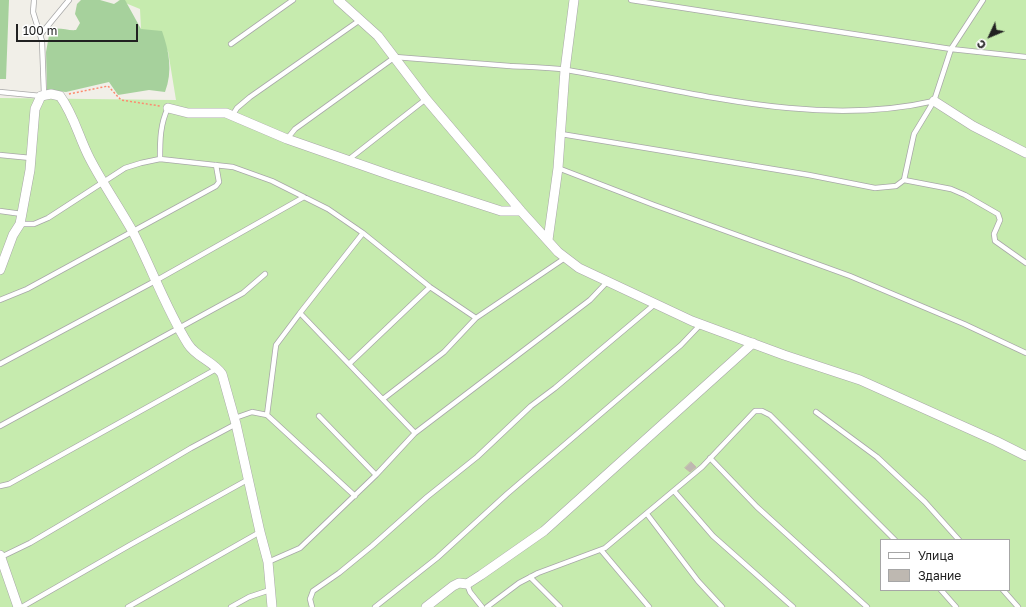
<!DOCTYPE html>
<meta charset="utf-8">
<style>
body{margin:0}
#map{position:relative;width:1026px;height:607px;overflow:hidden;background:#f1efe8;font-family:"Golos Text",sans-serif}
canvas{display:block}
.legend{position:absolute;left:880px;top:539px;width:130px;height:52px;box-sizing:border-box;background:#fff;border:1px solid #a6a6a6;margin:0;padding:5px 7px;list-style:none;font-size:12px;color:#212121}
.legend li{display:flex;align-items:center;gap:8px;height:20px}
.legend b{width:20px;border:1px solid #a6a6a6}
.north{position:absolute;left:970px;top:16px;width:40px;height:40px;-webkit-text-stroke:3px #fff;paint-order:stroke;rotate:226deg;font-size:11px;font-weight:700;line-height:16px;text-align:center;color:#212121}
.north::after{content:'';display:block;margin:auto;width:14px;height:18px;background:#212121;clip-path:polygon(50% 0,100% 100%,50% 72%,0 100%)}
.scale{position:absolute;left:16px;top:24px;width:122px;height:18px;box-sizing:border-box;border:2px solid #212121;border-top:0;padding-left:5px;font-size:12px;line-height:14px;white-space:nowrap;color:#212121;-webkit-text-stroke:3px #fff;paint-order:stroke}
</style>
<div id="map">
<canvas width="1026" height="607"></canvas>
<ul class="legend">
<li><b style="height:5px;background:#fff"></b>Улица</li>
<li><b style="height:11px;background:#beb8b1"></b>Здание</li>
</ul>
<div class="north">С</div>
<div class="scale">100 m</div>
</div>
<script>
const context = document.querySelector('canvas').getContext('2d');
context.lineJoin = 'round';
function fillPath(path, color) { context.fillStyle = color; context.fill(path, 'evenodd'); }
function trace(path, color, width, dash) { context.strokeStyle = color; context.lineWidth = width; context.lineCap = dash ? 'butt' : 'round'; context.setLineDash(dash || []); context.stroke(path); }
fillPath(new Path2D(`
 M118,0h908v607h-1026v-509l176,2 -8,-49 -27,-22 -1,-20zM881,540h128v50h-128z`), '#c6ebae');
fillPath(new Path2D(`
 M0,0h9l-3,79h-6z
 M81,0h19l14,4 6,-4h5l16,29 21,2c7,20 11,40 3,61l-16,-2 -31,5 -9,-13 -43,10 -19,-2 -1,-38 4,-22c7,-4 18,1 26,0l4,-7 -5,-9 2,-10z`), '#a6d19c');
const building = new Path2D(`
 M691,462l5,5 -6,5 -5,-4z`);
fillPath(building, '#beb8b1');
trace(building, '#c4b8aa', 1);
const service = new Path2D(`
 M34,0l-1,12 9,29 2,54
 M631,0l320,49 75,8
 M41,34l28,-34
 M231,44l62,-44
 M0,92l41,4
 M934,101l17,-52 32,-49
 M232,116l5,-8 13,-11 110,-77
 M561,134l248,41 66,13 21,-2 8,-6 47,9 14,6 33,19 2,6 -6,14 1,7 31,22
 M287,139l8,-10 100,-72c39,3 77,6 115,9 19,1 38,1 57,4 119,20 247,59 367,31l-20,33 -10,46
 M0,155l31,3
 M160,159c0,-18 0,-35 8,-51
 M348,160l78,-61
 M558,168l96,37 196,71 114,48 62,29
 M0,211l22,3
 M20,224h14l14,-6 77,-50 16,-5 19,-4 73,8 39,14 56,28 35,24 67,54 46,31 89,-60
 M0,300l27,-11 189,-103 3,-4 -3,-17
 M300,313l63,-80
 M0,364l157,-84 147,-83
 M349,364l81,-77
 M383,399l61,-47 32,-34
 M816,412l61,45 48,45 34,38
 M267,415l9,-70 24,-32 115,120
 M319,416l57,59
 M235,418l17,-6 15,3 88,81
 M0,426l243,-133 22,-19
 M710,458l47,49 110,100
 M0,486l9,-2 209,-116
 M674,491l39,45 80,71
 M647,514l51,67 24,26
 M601,550l48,57
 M1,557l29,-14 161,-95 45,-24
 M268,562l32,-14 76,-73 39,-42 175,-133 18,-19
 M530,577l30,30
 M467,584l3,8 12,15
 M941,590l15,17
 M1003,590l15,17
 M22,607l108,-62 119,-66
 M128,607l132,-75
 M231,607l18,-10 21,-7
 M312,607l-2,-8 3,-8 26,-18 33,-27 55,-49 50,-40 54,-51 24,-18 100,-84
 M375,607l62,-49 70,-64 174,-149 20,-21
 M487,607l32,-24 19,-10 67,-25 97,-81 53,-56h7l8,4 125,125`);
const minor = new Path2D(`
 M338,0l40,36 48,63 95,112 37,41 21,16 113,53 92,34 76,25 136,61 30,15
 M934,101l39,25 53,27
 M168,108l20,5h38l61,26 106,37 108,35h20
 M548,240l10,-72 7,-98 9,-70
 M0,270l13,-35 7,-11 10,-54 5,-61 6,-13 10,-2 9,2c14,19 19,42 30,63 13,25 29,48 43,73 19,37 33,77 55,112 8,13 25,17 34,30l14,50 24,108 8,30 4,45
 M0,555l18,52
 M426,607l27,-21 6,-3 8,1 14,-9 63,-44 209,-188`);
trace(service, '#a8a8a8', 6);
trace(minor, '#a8a8a8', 10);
trace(new Path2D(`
 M69,94l39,-8 13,14 39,6`), '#fc8b6f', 1.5, [2, 2]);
trace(service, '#fff', 4.5);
trace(minor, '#fff', 9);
</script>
